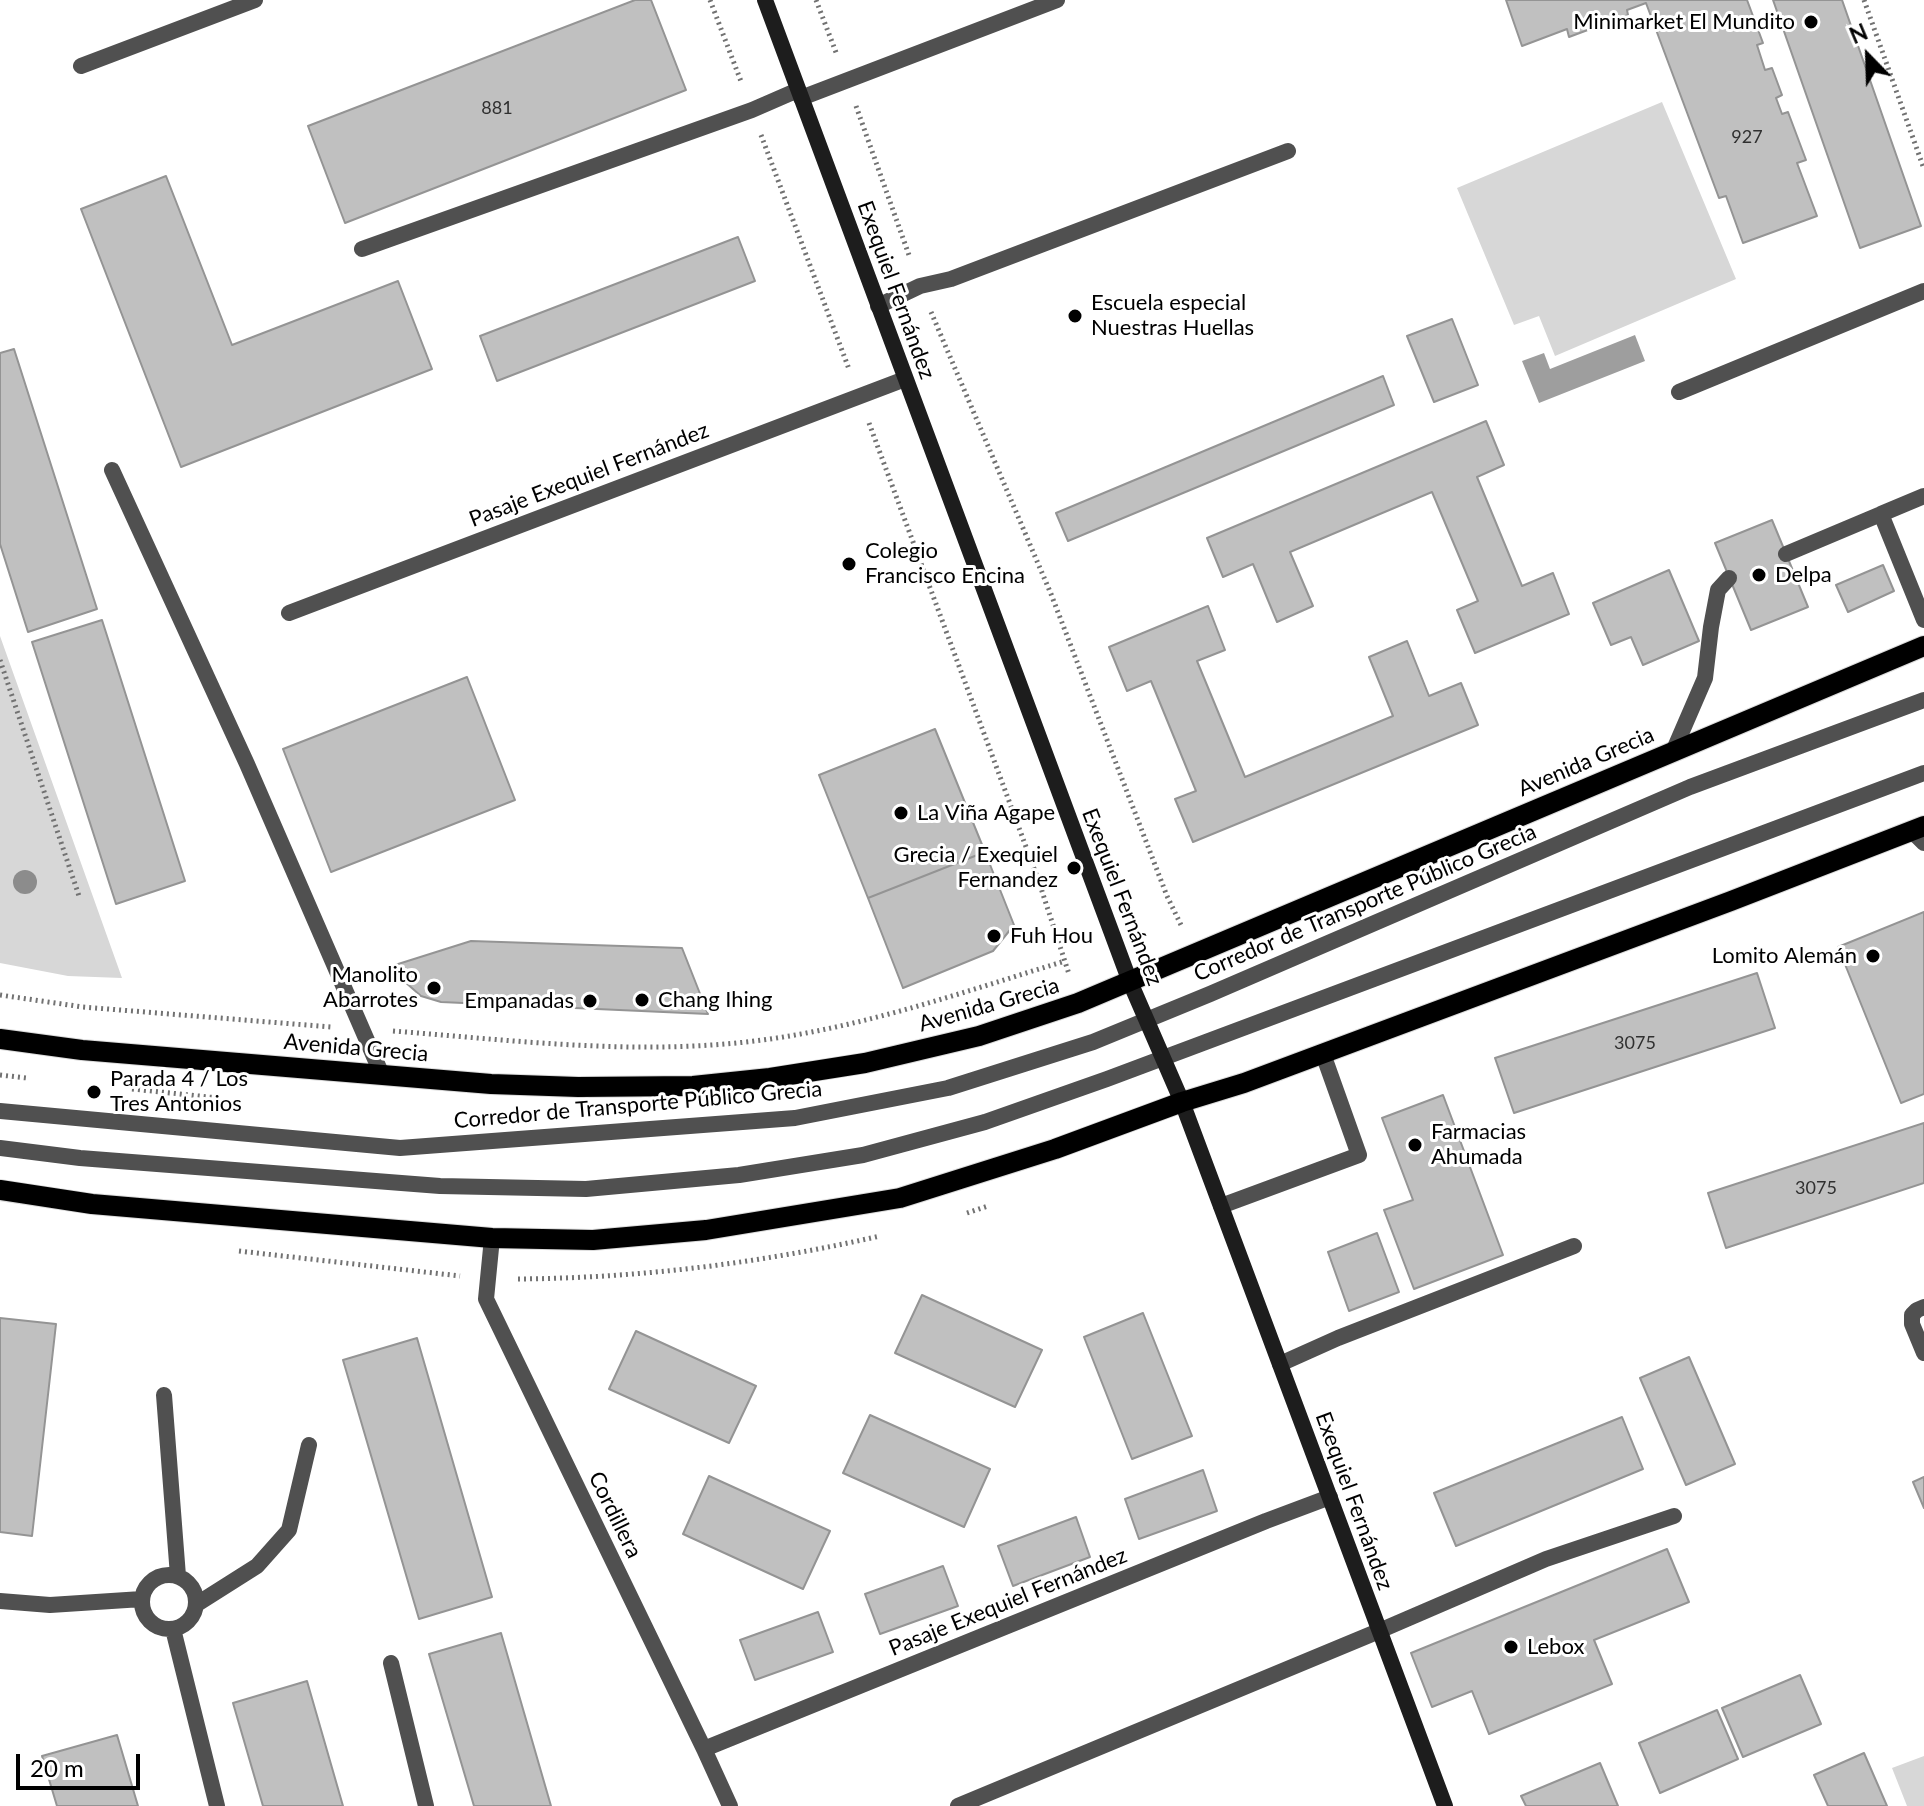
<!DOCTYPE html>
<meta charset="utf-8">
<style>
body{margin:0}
#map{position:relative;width:1924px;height:1806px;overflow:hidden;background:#fff;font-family:Lato,sans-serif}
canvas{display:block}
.north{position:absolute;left:1828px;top:16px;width:80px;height:80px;-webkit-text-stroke:6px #fff;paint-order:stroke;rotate:337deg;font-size:22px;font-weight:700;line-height:32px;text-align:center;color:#000}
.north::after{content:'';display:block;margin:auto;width:28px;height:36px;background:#000;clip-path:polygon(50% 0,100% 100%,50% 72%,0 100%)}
.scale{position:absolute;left:16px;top:1754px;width:124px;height:36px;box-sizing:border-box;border:4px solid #000;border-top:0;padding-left:10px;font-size:24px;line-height:28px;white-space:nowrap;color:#000;-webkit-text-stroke:6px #fff;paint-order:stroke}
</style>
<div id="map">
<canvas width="1924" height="1806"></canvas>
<div class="north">N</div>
<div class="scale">20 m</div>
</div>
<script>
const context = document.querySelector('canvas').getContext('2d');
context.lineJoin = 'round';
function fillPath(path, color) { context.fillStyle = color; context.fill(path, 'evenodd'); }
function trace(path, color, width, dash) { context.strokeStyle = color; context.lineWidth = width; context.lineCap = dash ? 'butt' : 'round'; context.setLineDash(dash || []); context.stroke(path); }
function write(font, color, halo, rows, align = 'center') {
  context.font = font + ' Lato,sans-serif'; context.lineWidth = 6; context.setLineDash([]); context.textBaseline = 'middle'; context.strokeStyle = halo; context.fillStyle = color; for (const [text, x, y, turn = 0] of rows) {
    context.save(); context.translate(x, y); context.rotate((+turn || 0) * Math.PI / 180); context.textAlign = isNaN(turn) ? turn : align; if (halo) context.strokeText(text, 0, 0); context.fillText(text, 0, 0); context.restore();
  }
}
fillPath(new Path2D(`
 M1662,102l74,177 -181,77 -16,-40 -25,9 -57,-137z
 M0,636l122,342 -54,-2 -68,-13z
 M1924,1756v50h-17l-15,-38z`), '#d7d7d7');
fillPath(new Path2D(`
 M1635,335l10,26 -106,42 -17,-42 22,-8 6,16z`), '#9e9e9e');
const building = new Path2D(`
 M635,0h16l35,90 -341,133 -37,-97z
 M1506,0h241l16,43 -6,2 8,25 7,-2 10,27 -6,3 6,16 6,-2 18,48 -9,3 20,53 -74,27 -17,-47 -7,2 -73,-195 -19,7 1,5 -59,22 -2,-8 -45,17z
 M1773,0h69l79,226 -61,22z
 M166,176l66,169 166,-64 34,88 -251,98 -100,-258z
 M738,237l17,44 -258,100 -17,-45z
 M1452,319l26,66 -44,17 -27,-66z
 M14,349l83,260 -69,23 -28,-88v-191z
 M1383,376l11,29 -326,136 -12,-28z
 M1486,421l18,44 -27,12 45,109 31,-13 16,41 -94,39 -18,-43 21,-9 -46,-109 -142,60 23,54 -36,16 -24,-58 -30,13 -16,-39z
 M1772,520l36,87 -57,23 -36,-87z
 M1883,565l11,26 -46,21 -12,-27z
 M1669,570l30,71 -56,24 -12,-28 -20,8 -18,-42z
 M1208,606l17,44 -28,11 48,116 148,-61 -24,-59 38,-16 22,55 32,-13 17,42 -285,117 -18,-43 21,-8 -45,-110 -24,10 -18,-44z
 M102,620l83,261 -69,23 -84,-262z
 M467,677l48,123 -184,72 -48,-123z
 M935,729l50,123 -117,46 -49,-123z
 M985,852l29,73 -21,26 -90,37 -35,-90z
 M1924,912v182l-23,9 -63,-156z
 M471,941l211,7 26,66 -267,-12 -20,-6 -16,-14 -10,-17z
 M1757,973l18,55 -261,85 -19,-55z
 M1443,1095l60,160 -89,34 -30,-79 29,-10 -31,-82z
 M1924,1123v60l-198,65 -18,-55z
 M1377,1233l22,59 -50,19 -21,-59z
 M922,1295l120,55 -27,57 -120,-54z
 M1143,1313l49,123 -60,23 -48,-122z
 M0,1318l56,6 -24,212 -32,-4z
 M636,1331l120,55 -27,57 -120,-54z
 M417,1338l75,259 -73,22 -76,-259z
 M1689,1357l46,107 -49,21 -46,-107z
 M870,1415l120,54 -26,58 -121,-54z
 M1622,1417l21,52 -187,77 -22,-53z
 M1203,1470l14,41 -78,28 -14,-40z
 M709,1476l121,55 -27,58 -120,-55z
 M1924,1477v31l-11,-26z
 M1076,1517l14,40 -77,29 -15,-40z
 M1667,1549l22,53 -95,38 18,44 -123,50 -17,-43 -40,16 -21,-54z
 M943,1566l15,40 -78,28 -15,-40z
 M818,1612l15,40 -78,28 -15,-40z
 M501,1633l50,173h-77l-45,-152z
 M1800,1675l21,49 -78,33 -21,-49z
 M307,1681l36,125h-80l-30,-103z
 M1717,1710l21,49 -78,34 -21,-50z
 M117,1735l21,71h-81l-15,-50z
 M1864,1753l23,53h-59l-14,-31z
 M1600,1763l18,43h-92l-5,-10z`);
fillPath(building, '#c0c0c0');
trace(building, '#949494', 2);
const primary = new Path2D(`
 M0,1039l82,11 409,34 87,3 115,-1 77,-8 95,-15 114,-27 99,-33 846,-357
 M0,1190l92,14 400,34 101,2 113,-10 194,-32 155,-49 127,-47 62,-19 487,-182 193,-75`);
trace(primary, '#dbdbdb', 22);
trace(new Path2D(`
 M710,0l32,84
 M816,0l21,55
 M1864,0l60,169
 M856,106l54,152
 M761,135l88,234
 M931,312l120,282 116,302 14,29
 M869,423l170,459 30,92
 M0,660l79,236
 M0,995l83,12 248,20
 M393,1031c118,9 235,24 353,11 110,-12 214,-49 319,-81
 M0,1075l27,3
 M132,1089l86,9
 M967,1213l21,-7
 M239,1251l221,25
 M518,1279c123,-1 243,-16 362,-43`), '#727272', 5, [2, 4]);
trace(new Path2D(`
 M112,470l135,294 135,311
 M1924,496l-43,18 43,106
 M1786,554l95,-40
 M1673,752l32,-74 6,-51 7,-37 11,-12
 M1912,831l12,12
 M0,1111l400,37 395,-30 153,-30 145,-46 117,-48 480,-207 234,-87
 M0,1148l80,10 360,28 146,3 153,-14 124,-20 122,-33 122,-43 817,-306
 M1221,1206l138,-51 -36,-101
 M1924,1307l-7,3 -5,5v9l12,29
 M164,1395l14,181
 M142 1602a27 27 0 1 1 54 0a27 27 0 1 1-54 0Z
 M0,1601l50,4 92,-6
 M197,1604l60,-38 32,-36 20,-85
 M173,1629l44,177
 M1379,1631l167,-72 128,-43
 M391,1663l35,143`), '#505050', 16);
trace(new Path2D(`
 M81,66l174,-66
 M801,98l256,-98
 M362,249l390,-139 46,-20
 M878,306l42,-20 31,-7 337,-128
 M1679,392l245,-101
 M289,613l616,-234
 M492,1238l-6,61 218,450 26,57
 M1280,1364l58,-26 236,-92
 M704,1749l562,-228 64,-24
 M958,1806l421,-175`), '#505050', 16);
trace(new Path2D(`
 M765,0l365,982 52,120 263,704`), '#1d1d1d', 16);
trace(primary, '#000', 20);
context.fillStyle = '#8c8c8c';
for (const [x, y] of [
 [25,882]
]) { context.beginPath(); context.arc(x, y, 12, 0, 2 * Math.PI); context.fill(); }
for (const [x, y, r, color] of [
 [1811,22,8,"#000"],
 [1075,316,8,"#000"],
 [849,564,8,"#000"],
 [1759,575,8,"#000"],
 [901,813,8,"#000"],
 [1074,868,8,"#000"],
 [994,936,8,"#000"],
 [1873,956,8,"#000"],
 [434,988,8,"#000"],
 [642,1000,8,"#000"],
 [590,1001,8,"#000"],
 [94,1092,8,"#000"],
 [1415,1145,8,"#000"],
 [1511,1647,8,"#000"]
]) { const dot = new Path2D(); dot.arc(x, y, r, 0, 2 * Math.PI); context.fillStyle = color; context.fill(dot); trace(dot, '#fff', 3); }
write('18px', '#303030', null, [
 ["881",497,108],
 ["927",1747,137],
 ["3075",1635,1043],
 ["3075",1816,1188]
]);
write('22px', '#000', '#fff', [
 ["Minimarket El Mundito",1795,22,"right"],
 ["Escuela especial",1091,303],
 ["Nuestras Huellas",1091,328],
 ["Colegio",865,551],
 ["Francisco Encina",865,576],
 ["Delpa",1775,575],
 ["La Viña Agape",917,813],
 ["Grecia / Exequiel",1058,855,"right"],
 ["Fernandez",1058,880,"right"],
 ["Fuh Hou",1010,936],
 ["Lomito Alemán",1857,956,"right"],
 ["Manolito",418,975,"right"],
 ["Abarrotes",418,1000,"right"],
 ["Chang Ihing",658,1000],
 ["Empanadas",574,1001,"right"],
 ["Parada 4 / Los",110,1079],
 ["Tres Antonios",110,1104],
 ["Farmacias",1431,1132],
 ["Ahumada",1431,1157],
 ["Lebox",1527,1647]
], 'left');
write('22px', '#000', '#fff', [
 ["Exequiel Fernández",896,290,70],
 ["Pasaje Exequiel Fernández",589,475,-21],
 ["Avenida Grecia",1586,762,-23],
 ["Exequiel Fernández",1122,897,69],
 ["Corredor de Transporte Público Grecia",1365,903,-23],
 ["Avenida Grecia",989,1005,-16],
 ["Avenida Grecia",356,1048,5],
 ["Corredor de Transporte Público Grecia",638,1105,-5],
 ["Exequiel Fernández",1354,1501,70],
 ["Cordillera",615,1515,64],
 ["Pasaje Exequiel Fernández",1008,1602,-22]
]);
</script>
